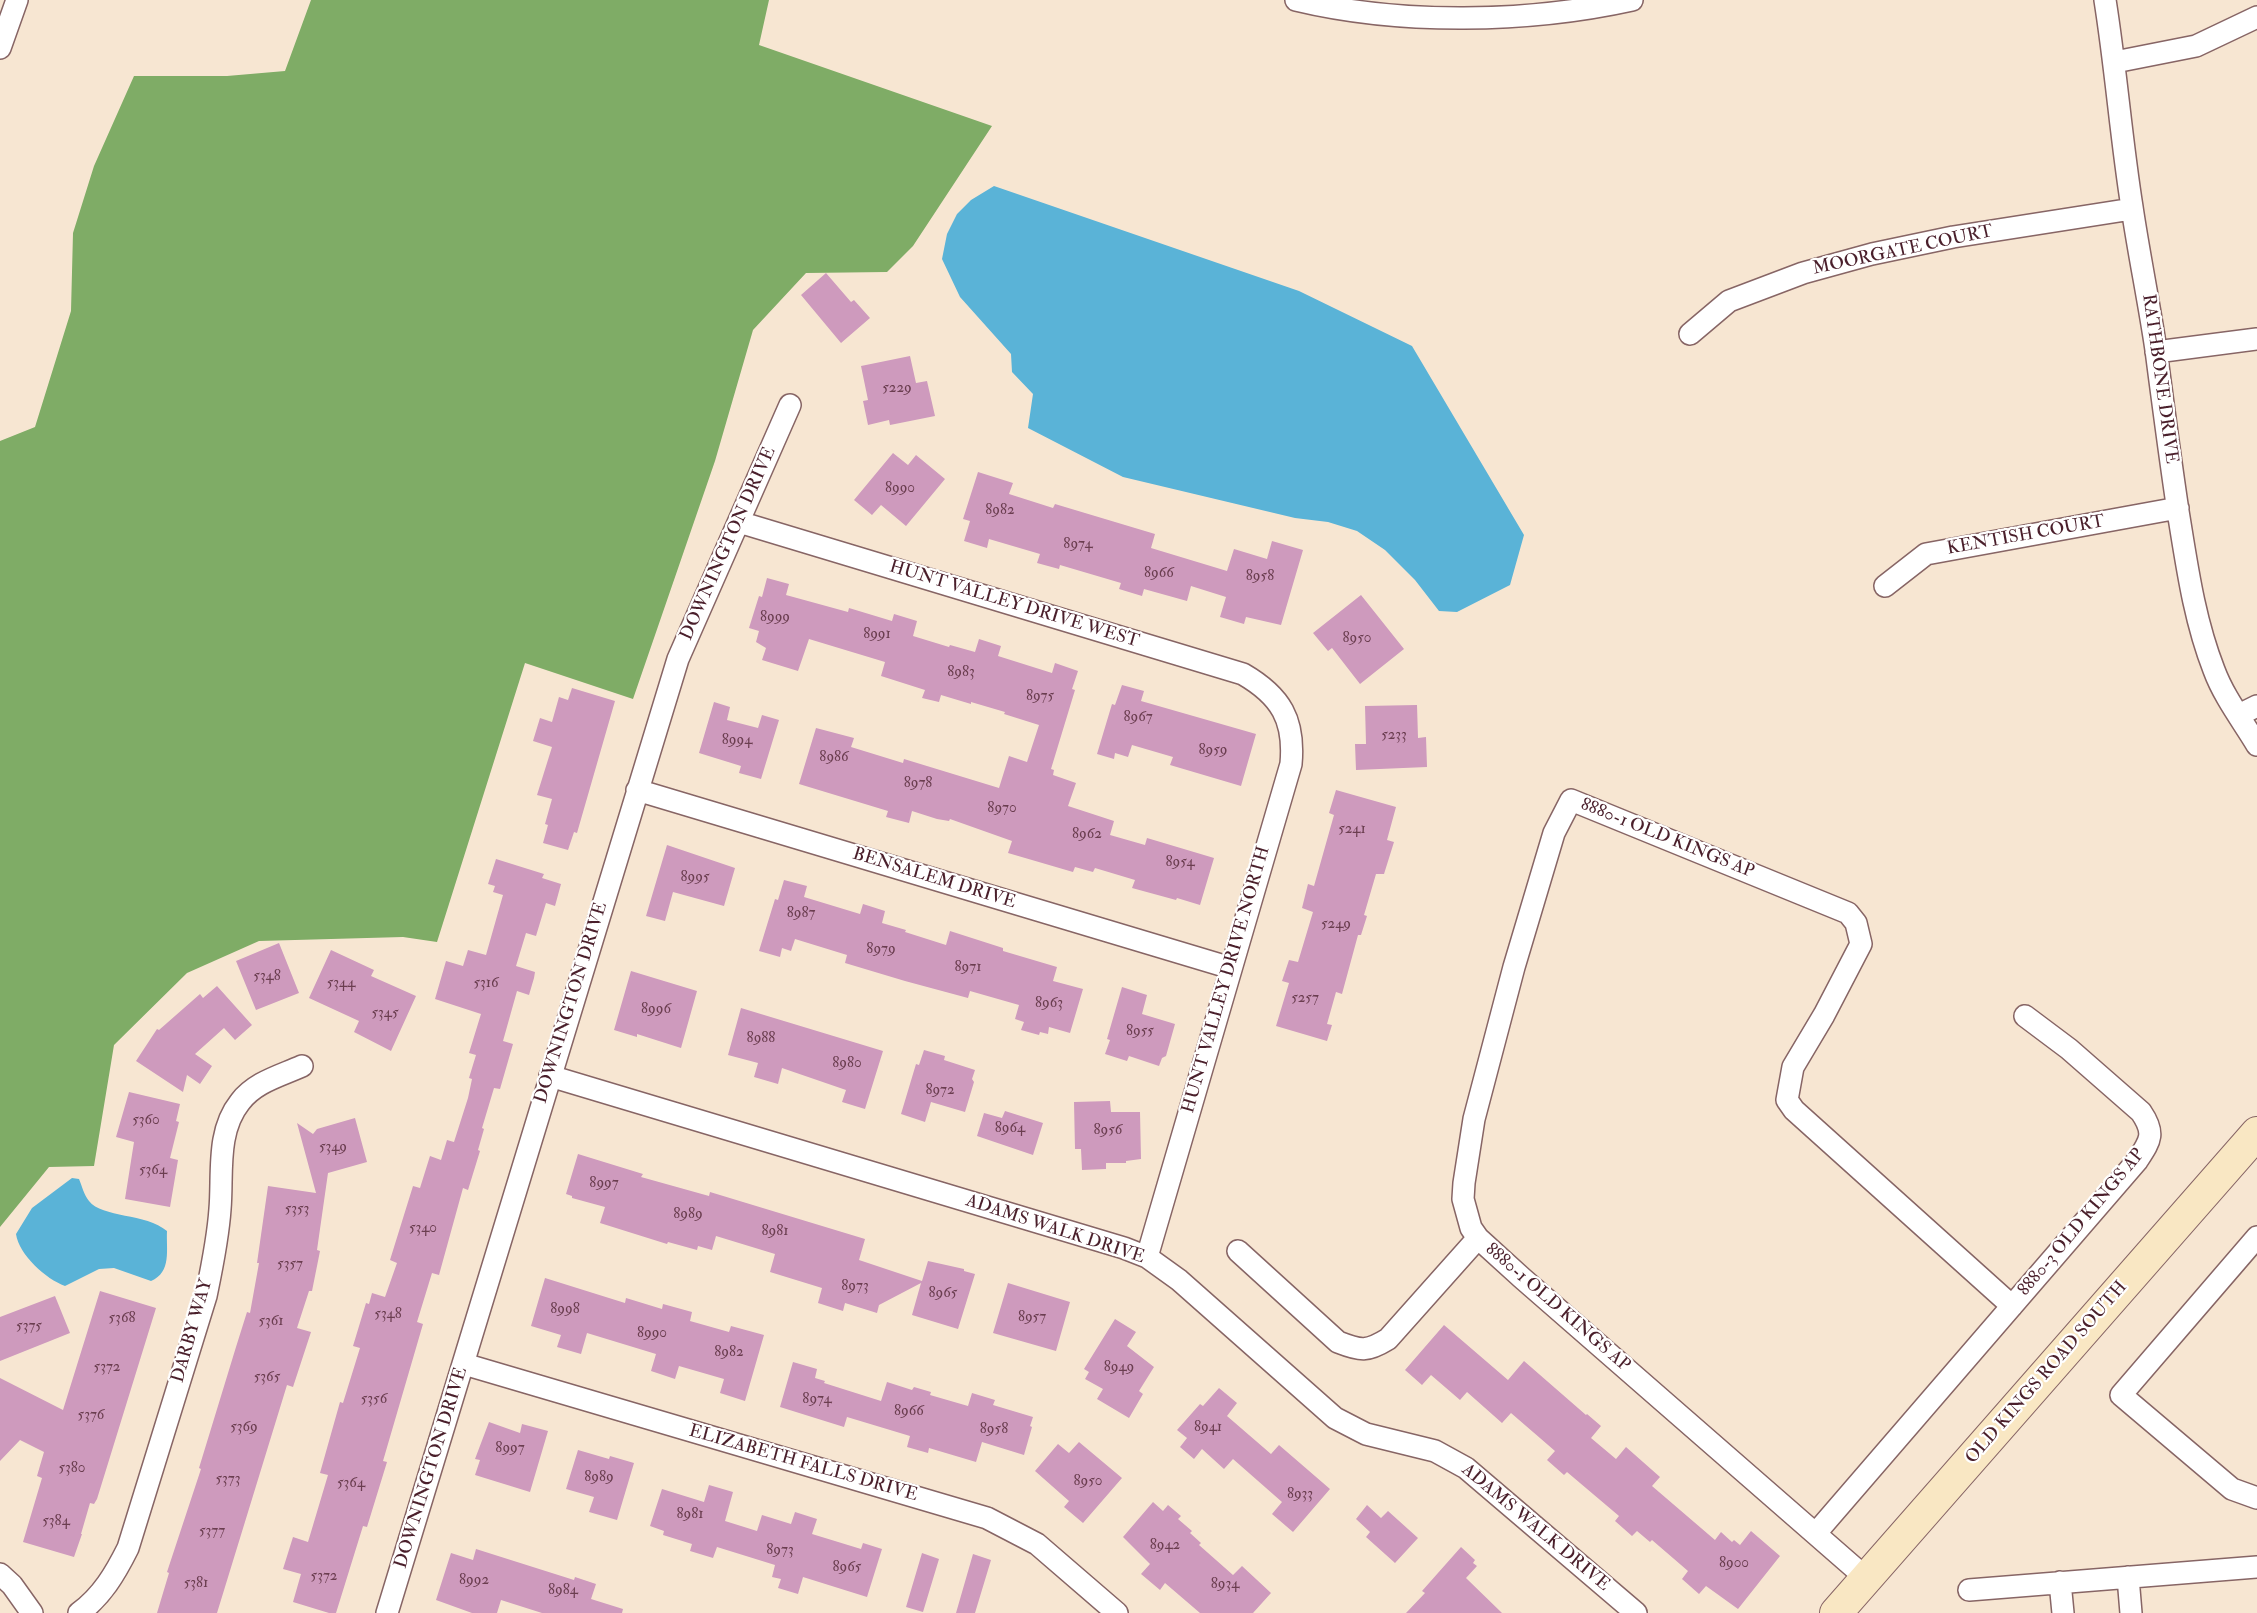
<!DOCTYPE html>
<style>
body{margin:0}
canvas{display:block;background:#f7e6d2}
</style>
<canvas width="2257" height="1613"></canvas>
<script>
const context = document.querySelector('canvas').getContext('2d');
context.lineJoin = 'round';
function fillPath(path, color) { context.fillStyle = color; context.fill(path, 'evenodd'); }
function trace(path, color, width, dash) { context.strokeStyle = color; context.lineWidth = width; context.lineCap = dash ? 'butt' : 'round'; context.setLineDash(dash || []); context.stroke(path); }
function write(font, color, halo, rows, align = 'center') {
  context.font = font + ' "IM FELL Double Pica",serif'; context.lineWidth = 4.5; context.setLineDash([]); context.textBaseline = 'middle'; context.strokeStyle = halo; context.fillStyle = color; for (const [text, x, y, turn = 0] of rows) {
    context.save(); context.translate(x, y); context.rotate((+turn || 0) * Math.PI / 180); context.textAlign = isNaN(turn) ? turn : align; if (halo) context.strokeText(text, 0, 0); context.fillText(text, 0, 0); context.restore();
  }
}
fillPath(new Path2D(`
 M311,0h458l-10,45 233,81 -79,120 -26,26 -81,1 -53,57 -38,131 -82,238 -108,-36 -88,279 -34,-5 -144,4 -72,32 -73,72 -20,121 -45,1 -49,60v-786l35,-14 36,-116 2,-78 21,-67 40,-90h93l58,-5z`), '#7fac66');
fillPath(new Path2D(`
 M994,186l305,105 113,55 112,189 -14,50 -53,27 -18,-1 -24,-31 -30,-30 -28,-19 -29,-9 -33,-4 -172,-41 -95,-49 5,-34 -21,-22 -1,-18 -51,-57 -18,-38 5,-25 10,-20 14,-14z
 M72,1178l7,1c3,7 5,16 10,22 13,17 57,12 78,30 -1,19 5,41 -16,50l-37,-13 -15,1 -34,17c-19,-7 -46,-31 -49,-52l16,-26z`), '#5ab3d7');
fillPath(new Path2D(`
 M826,273l25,29 3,-2 16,18 -29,25 -40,-48z
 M910,356l6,27 11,-2 8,35 -45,9 -1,-5 -21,5 -5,-24 5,-1 -7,-34z
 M893,453l15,12 8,-10 29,24 -39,47 -25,-21 -9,10 -18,-15z
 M978,472l35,11 -4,11 44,14 2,-4 100,30 -4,14 76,23 7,-22 33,10 5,-18 31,9 -22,75 -35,-8 -2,7 -24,-7 6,-20 -35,-11 -4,15 -43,-12 -2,7 -23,-7 2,-6 -61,-18 -1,4 -22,-6 3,-9 -51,-15 -2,9 -23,-7 6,-20 -7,-2z
 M767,578l22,6 -3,11 62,17 1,-4 43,13 2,-7 23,7 -4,15 36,11 1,-2 25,7 4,-13 22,7 -3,10 54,17 3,-10 23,8 -6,18 3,1 -24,79 3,1 -1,5 23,8 -8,23 46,15 -4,14 35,10 2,-7 67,20 -14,47 -23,-7 -1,2 -44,-12 3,-8 -40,-12 -2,4 -18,-5 -2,5 -65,-19 4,-12 -62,-22 -1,2 -12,-2 -25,-8 -3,12 -23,-6 2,-6 -89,-27 17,-56 38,10 -3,9 52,16 1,-4 95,29 10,-32 18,6 12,-37 -35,-11 1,-2 -34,-10v2l-30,-9 -2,7 -17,-4 3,-8 -44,-14 4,-14 -76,-23 -11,32 -36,-11 4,-12 -10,-6 3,-11 -10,-3 10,-32 3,1z
 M1361,595l43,54 -44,35 -28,-36 -4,3 -15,-18z
 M1122,685l22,6 -3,10 115,33 -15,52 -71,-21 3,-8 -41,-12 -4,12 -13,-4 -1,6 -17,-5 15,-50 3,1z
 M572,688l43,13 -38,132 -3,-1 -6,18 -25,-7 5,-18 -3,-1 7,-25 -15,-4 15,-48 -19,-6 7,-23 12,4 7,-25 9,3z
 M714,702l16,5 -3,13 31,8 4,-13 17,5 -18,59 -22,-6 2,-7 -42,-13z
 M1417,705l1,33 8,-1 1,30 -71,3 -1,-26h11l-1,-38z
 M1336,790l60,17 -9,33 7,2 -10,32h-8l-12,41 3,1 -6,19h-3l-16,59 -6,-2 -9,32 5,1 -5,16 -51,-15 13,-43 -7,-2 7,-21 9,2 15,-50 -11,-4 6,-24 6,2 20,-71 -5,-2z
 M667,845l68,23 -11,38 -51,-14 -8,29 -19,-5z
 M496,859l48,15 -2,4 19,6 -6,22 -9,-3 -10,33 -10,-3 -10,33 19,6 -1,6 -5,17 -12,-4 -14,50 10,3 -13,45 -6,-1 -12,40 2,1 -6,21 2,1 -12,39 -5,-2 -24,87 -7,-2 -15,49 6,2 -40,137 4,1 -20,65 -4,-1 -27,87h-7l-36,-11 8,-28 -18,-5 10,-32 15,5 20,-67 -8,-2 20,-71 3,1 17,-55 -7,-2 13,-43 3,1 3,-11 13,4 12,-34 -7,-3 23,-74 7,2 10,-32 11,4 6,-20 7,2 14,-44 4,-19 -3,-1 7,-23 -7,-2 12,-39 -46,-15 11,-38 17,5 5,-16 18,5 17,-60 -10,-3 2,-6 -7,-2z
 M784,880l23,6 -3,11 56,17 3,-10 22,7 -3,12 24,7 -1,2 41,13 4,-14 53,17v3l54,16 -4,14 30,8 -13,44 -21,-6 -1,7 -8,-2 -1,3 -18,-5 3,-8 -9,-3 4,-14 -49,-14 -2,7 -63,-17 -60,-18 2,-8 -52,-16 -4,12 -9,-3 -2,9 -21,-6 16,-52 3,1z
 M279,943l20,50 -43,17 -20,-49z
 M331,950l43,20 -3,6 45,20 -25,55 -37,-19 5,-11 -50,-23z
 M631,971l66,20 -16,57 -44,-14v3l-23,-7z
 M217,986l35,39 -17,15 -11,-12 -29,26 17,12 -12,18 -13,-9 -4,17 -47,-31 21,-32 2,1 41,-36 3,4z
 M1122,987l25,8 -5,19 33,10 -9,32 -4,2 -3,8 -30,-10 -2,5 -22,-7 5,-14 -3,-1z
 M741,1008l142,43 -18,58 -23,-7 4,-12 -64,-22 -4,16 -24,-7 4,-14 -30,-8z
 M924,1050l21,6 -1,4 31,10 -3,9 2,3 -9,30 -34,-10 -6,20 -24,-8 15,-50 3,1z
 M129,1092l51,12 -4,17 3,1 -9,36 8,2 -8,47 -45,-8 9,-57 -18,-5z
 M1110,1101l1,11h29l1,47 -15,2v2h-20v6l-24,1 -1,-21h-6l-1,-47z
 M1005,1111l38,12 -10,32 -56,-19 7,-23 18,5z
 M355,1118l12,44 -39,11 -11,77 3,1 -8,40h-3l-12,37 14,4 -18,55 -6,-2 -70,228h-60l12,-40 -2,-1 34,-103 -2,-1 37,-121 11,-35 3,1 9,-50h-2l11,-77 48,7 -19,-70 16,11 4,-5z
 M578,1154l65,20 -2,3 68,19 1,-4 155,47 -6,21 63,21 6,-20 36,8v2l11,3 -17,55 -46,-14 9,-32 -42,22 -2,8 -32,-10 -2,8 -25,-8 4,-15 -52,-16 5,-18 -59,-18 -4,14 -14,-4 -1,4 -29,-8 -1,2 -67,-21 5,-16 -33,-9v-2l-6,-2z
 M545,1278l80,25 1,-5 36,11 1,-5 29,8 -2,9 39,11 2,-6 33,9 -19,66 -25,-8 4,-14 -45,-13 -4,13 -24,-8 5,-17 -69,-21 -6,21 -24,-7 4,-12 -30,-9z
 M1008,1283l62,19 -14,49 -63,-18z
 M100,1291l56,17 -59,191 -3,5 -4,-1 -9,31h1l-8,23 -51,-15 19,-64 -5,-2 7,-24 -24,-12 -20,21v-83l63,32z
 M55,1296l15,37 -70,28v-44z
 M1115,1319l21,13 -9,14 27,21 -15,24 4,3 -14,24 -32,-19 6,-10 -18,-10 4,-7 -5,-3z
 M1444,1325l64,55 16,-19 62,54 1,-1 14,12 -10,12 25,21 10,-12 34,30 -8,9 63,54 6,-8 11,10 2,-2 6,5 11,-14 29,25 -42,53 -32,-23 -7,8 -17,-15 6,-8 -36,-31 -2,2 -13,-11 -5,5 -17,-15 4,-5 -52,-44 -3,3 -17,-15 8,-9 -44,-38 -9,10 -35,-31 -7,8 -29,-25 -9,10 -17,-15z
 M793,1362l24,7 -2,9 10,3 -1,2 57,18 6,-19 25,8 2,-3 17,5 -1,3 38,11 4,-13 23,7 -2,5 40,12 -3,9 2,1 -8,28 -42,-13 -6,20 -47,-14 -1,5 -21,-6 3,-11 -63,-19 -3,10 -64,-20z
 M1219,1388l18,15 -10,13 44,38 8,-9 51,44 -37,43 -21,-18 10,-12 -49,-43 -9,10 -22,-20 -8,10 -14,-12 7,-9 -10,-8 23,-26 3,2z
 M489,1422l31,11 2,-9 26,7 -18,61 -55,-17 5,-15 -5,-1z
 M1079,1442l43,36 -39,45 -19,-16 5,-6 -34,-30 23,-27 11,9z
 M578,1450l31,9 1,-3 24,7 -17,57 -28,-8 5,-15 -28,-8z
 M709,1485l24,7 -8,29 32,10 5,-16 29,9 4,-12 22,7 -5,15 49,15 2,-6 19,6 -15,48 -64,-20 -5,17 -20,-6 3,-9 -9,-2 3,-12 -58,-18 -4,11 -23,-7 2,-7 -29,-9 1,-4 -14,-5 12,-37 42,13z
 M1153,1502l10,9 5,-6 13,11 -3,3 14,12 -2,2 11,10 -2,2 34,30 9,-9 29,27 -18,20h-53l-35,-30 -5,7 -19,-16 9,-10 -27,-27z
 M1367,1505l14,13 7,-7 30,27 -23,25 -29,-26 4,-5 -14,-13z
 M1461,1547l14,13 -2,3 4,3 -11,12 36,35h-96l19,-20 -3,-2z
 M476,1549l98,31 1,-3 21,7 -5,15 32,10 -1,4h-80l-41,-13 -4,13h-25l-36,-13 15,-47 22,7z
 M922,1553l17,6 -16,53 -17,-5z
 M973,1554l18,6 -16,53h-19z`), '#ce9abd');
const street = new Path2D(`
 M1296,0c104,25 232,23 336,0
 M2105,0c11,69 16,138 27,207 7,48 17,95 24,143 7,54 14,108 22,161 9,55 16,108 36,159 10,27 28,50 43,75
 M0,48l17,-48
 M2115,62l81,-16 61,-29
 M1690,334l39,-33 74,-28 69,-19 81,-17 179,-28
 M2156,352l101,-13
 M739,522l504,152c38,22 52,46 48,90l-144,493
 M1885,586l41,-32 252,-46
 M2239,715l18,-9
 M637,790l594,178
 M550,1076l574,172 23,9 32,23 156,138 31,16 69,17 31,17 170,145
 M2257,1237l-136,158 111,94 25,9
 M1238,1251l100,91c23,9 29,10 50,-3l90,-101
 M464,1364l523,154 50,26 80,69
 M1816,1533l321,-372c13,-20 19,-27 4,-49l-72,-63 -44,-33
 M0,1574l12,11 20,28
 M2128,1577l3,36
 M1866,1578l-344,-300 -44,-40 -7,-10 -8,-29 1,-16 10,-64 40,-152 40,-134 17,-33 277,113 8,10 5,21 -37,71 -31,52 -6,33 7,10 218,196
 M2060,1582l3,31
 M1969,1590l288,-23
 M79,1613c23,-17 36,-39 49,-65l78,-252c6,-29 12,-57 14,-87 3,-35 -4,-77 20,-107 15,-20 40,-26 62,-36
 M387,1613l291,-954 112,-254`);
const secondary = new Path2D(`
 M1836,1613l421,-480`);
trace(street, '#876565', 24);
trace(secondary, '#876565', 34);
trace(street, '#fff', 21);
trace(secondary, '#f9e7c3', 32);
write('15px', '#6b3e50', null, [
 ["5229",897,389],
 ["8990",900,489],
 ["8982",1000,511],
 ["8974",1078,545],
 ["8966",1159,574],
 ["8958",1260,577],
 ["8999",775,618],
 ["8991",877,635],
 ["8950",1357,639],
 ["8983",961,673],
 ["8975",1040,697],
 ["8967",1138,718],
 ["5233",1394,736],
 ["8994",737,741],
 ["8959",1213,751],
 ["8986",834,758],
 ["8978",918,784],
 ["8970",1002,809],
 ["5241",1352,830],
 ["8962",1087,835],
 ["8954",1180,863],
 ["8995",695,878],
 ["8987",801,914],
 ["5249",1336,925],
 ["8979",881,950],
 ["8971",968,968],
 ["5348",267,977],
 ["5344",341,984],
 ["5316",486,984],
 ["5257",1305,999],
 ["8963",1049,1004],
 ["8996",656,1010],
 ["5345",385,1014],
 ["8955",1140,1032],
 ["8988",761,1039],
 ["8980",847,1064],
 ["8972",940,1091],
 ["5360",146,1121],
 ["8964",1010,1129],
 ["8956",1108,1131],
 ["5349",333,1148],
 ["5364",153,1171],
 ["8997",604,1184],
 ["5353",297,1210],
 ["8989",688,1215],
 ["5340",423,1229],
 ["8981",775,1232],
 ["5357",290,1265],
 ["8973",855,1287],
 ["8965",943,1294],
 ["8998",565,1310],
 ["5348",388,1315],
 ["8957",1032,1318],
 ["5368",122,1319],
 ["5361",271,1322],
 ["5375",29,1327],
 ["8990",652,1334],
 ["8982",729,1353],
 ["5372",107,1368],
 ["8949",1119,1368],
 ["5365",267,1378],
 ["5356",374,1400],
 ["8974",817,1400],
 ["8966",909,1412],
 ["5376",91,1416],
 ["5369",244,1428],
 ["8941",1208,1428],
 ["8958",994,1430],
 ["8997",510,1449],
 ["5380",72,1469],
 ["8989",599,1478],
 ["5373",228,1480],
 ["8950",1088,1482],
 ["5364",351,1484],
 ["8933",1300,1495],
 ["8981",690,1515],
 ["5384",56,1522],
 ["5377",212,1532],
 ["8942",1165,1546],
 ["8973",780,1551],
 ["8900",1734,1564],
 ["8965",847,1568],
 ["5372",324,1577],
 ["8992",474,1581],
 ["5381",196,1584],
 ["8934",1225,1585],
 ["8984",563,1591]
]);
write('18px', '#4a1f2b', '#fff', [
 ["MOORGATE COURT",1903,251,-12],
 ["RATHBONE DRIVE",2159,379,82],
 ["KENTISH COURT",2026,536,-10],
 ["DOWNINGTON DRIVE",729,544,-66],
 ["HUNT VALLEY DRIVE WEST",1014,605,17],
 ["8880-1 OLD KINGS AP",1667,839,22],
 ["BENSALEM DRIVE",934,879,17],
 ["HUNT VALLEY DRIVE NORTH",1227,980,-74],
 ["DOWNINGTON DRIVE",572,1003,-73],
 ["8880-3 OLD KINGS AP",2082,1223,-50],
 ["ADAMS WALK DRIVE",1055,1230,18],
 ["8880-1 OLD KINGS AP",1557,1308,41],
 ["DARBY WAY",193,1331,-74],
 ["OLD KINGS ROAD SOUTH",2047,1373,-49],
 ["ELIZABETH FALLS DRIVE",803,1464,16],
 ["DOWNINGTON DRIVE",432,1468,-73],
 ["ADAMS WALK DRIVE",1535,1528,40]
]);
</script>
